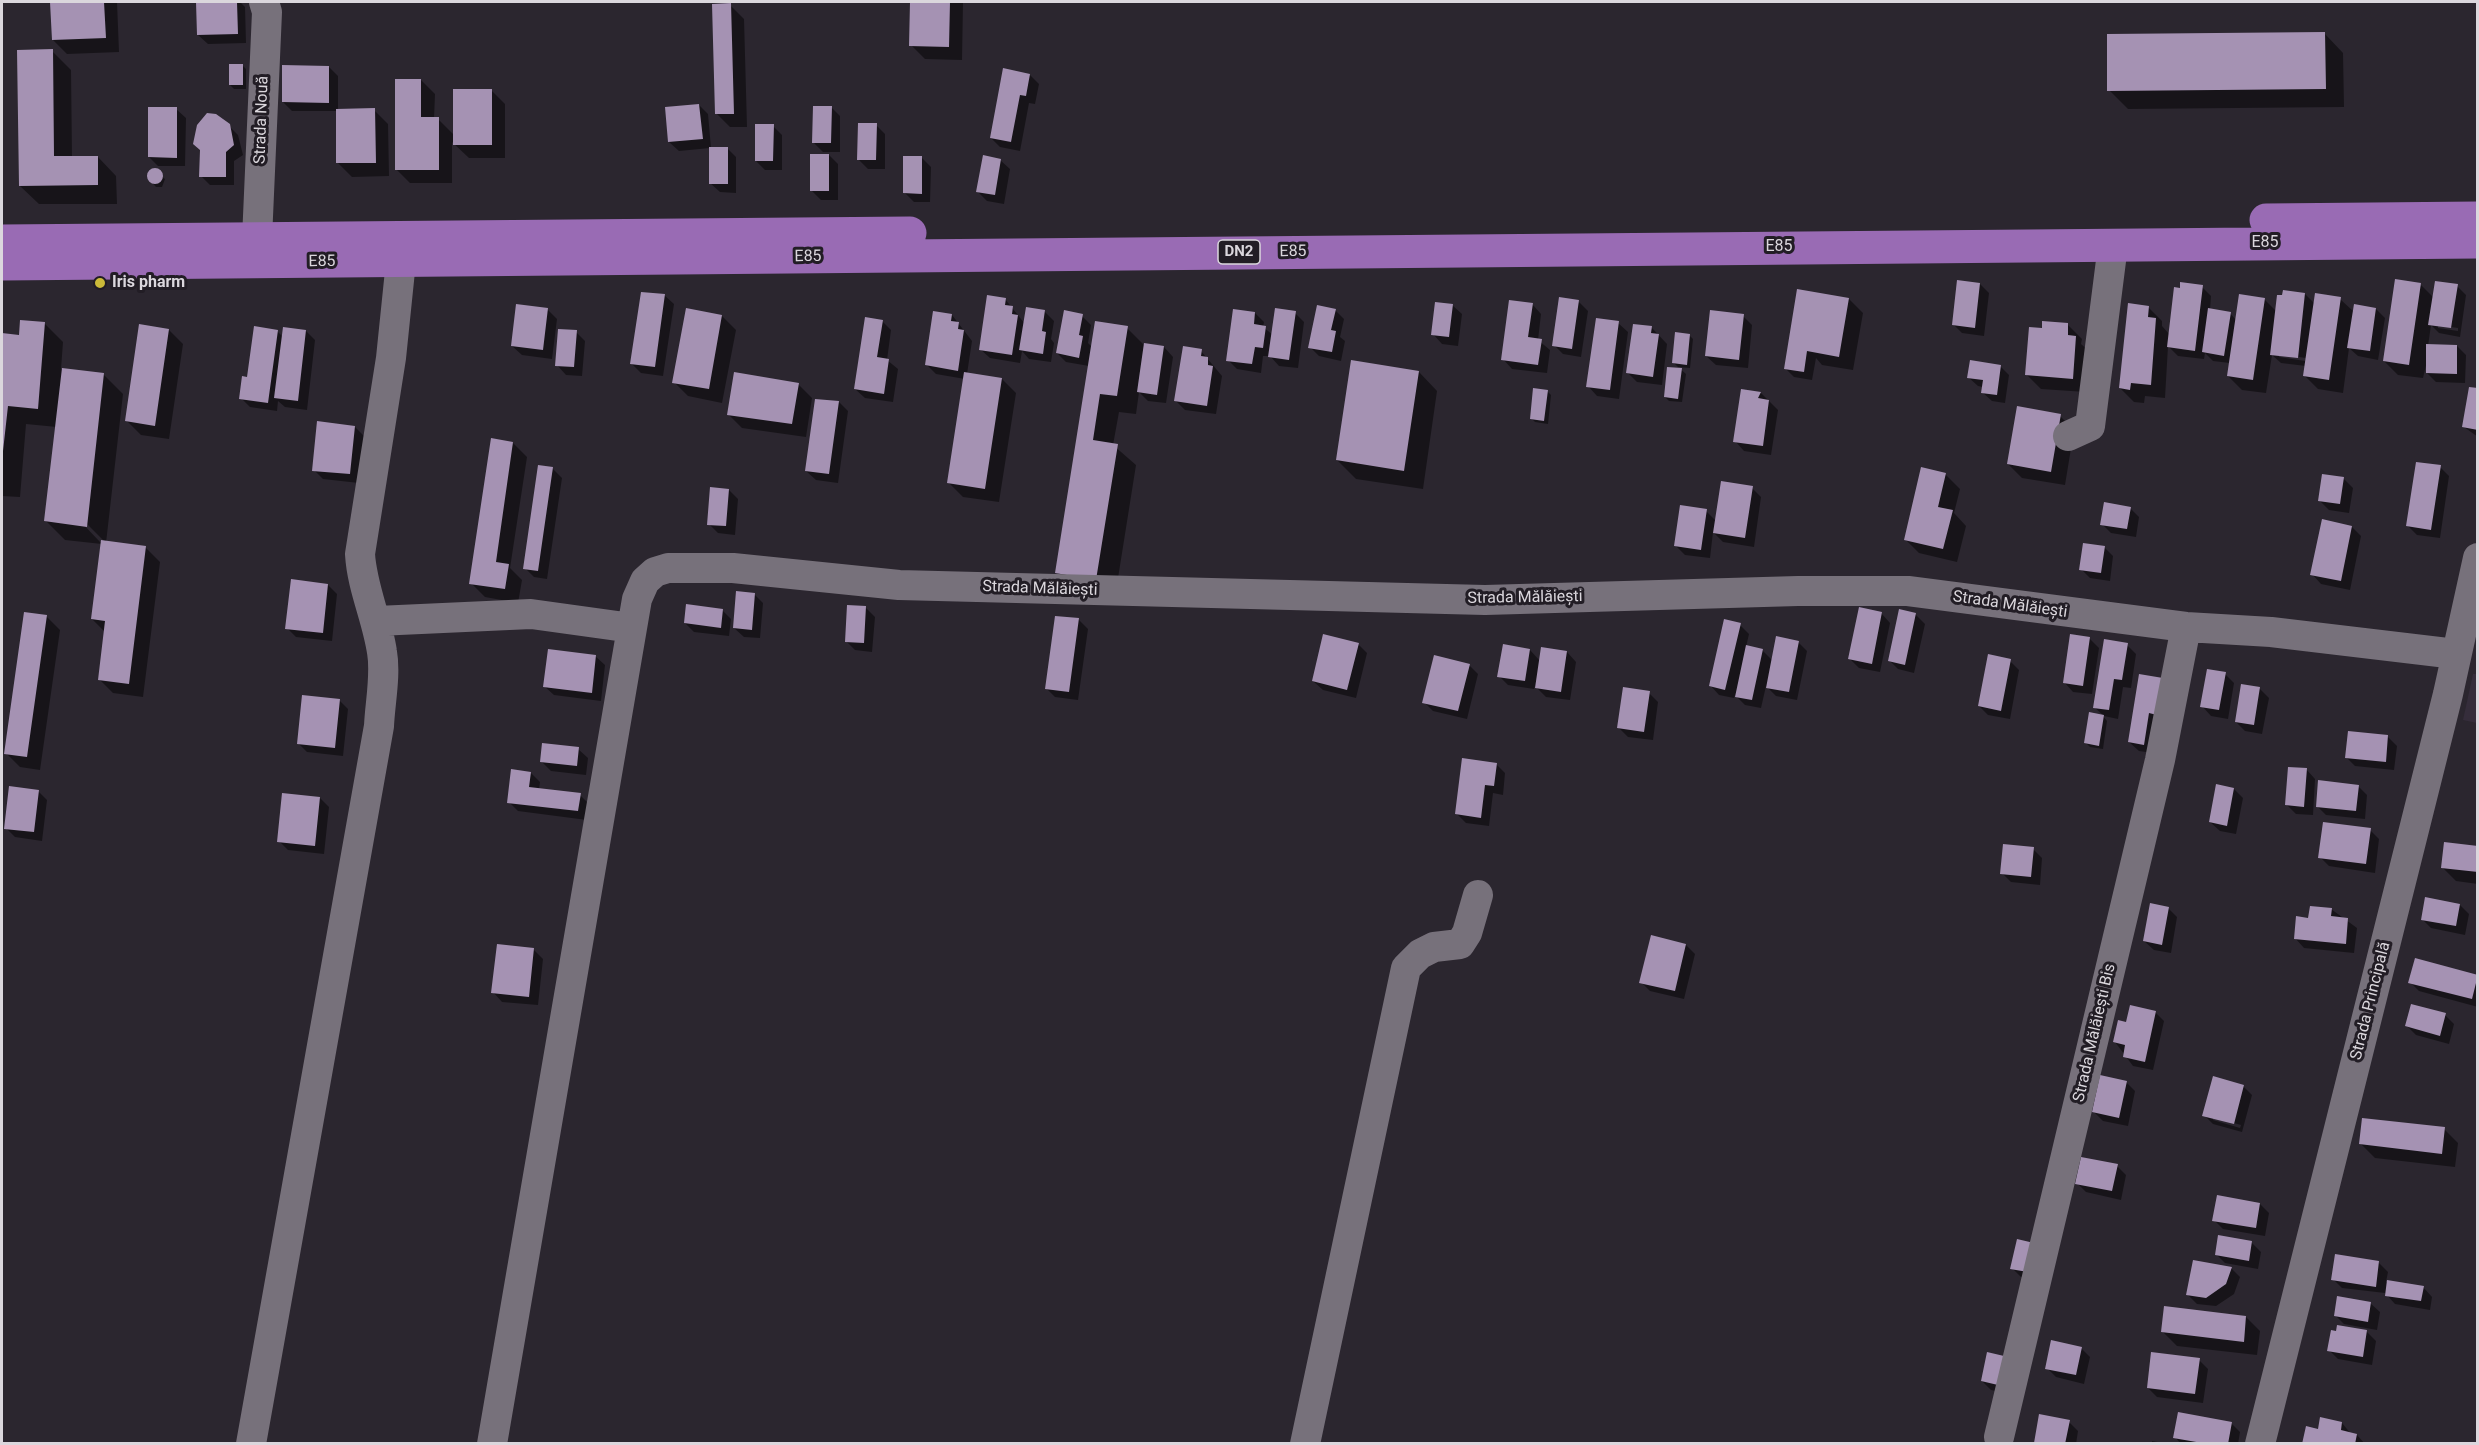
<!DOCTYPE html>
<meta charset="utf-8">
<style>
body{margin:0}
#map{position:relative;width:2479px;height:1445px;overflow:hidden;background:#2b262f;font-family:Roboto,sans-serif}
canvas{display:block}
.frame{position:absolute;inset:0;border:3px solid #dbd7dd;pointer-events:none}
</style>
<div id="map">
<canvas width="2479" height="1445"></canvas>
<div class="frame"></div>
</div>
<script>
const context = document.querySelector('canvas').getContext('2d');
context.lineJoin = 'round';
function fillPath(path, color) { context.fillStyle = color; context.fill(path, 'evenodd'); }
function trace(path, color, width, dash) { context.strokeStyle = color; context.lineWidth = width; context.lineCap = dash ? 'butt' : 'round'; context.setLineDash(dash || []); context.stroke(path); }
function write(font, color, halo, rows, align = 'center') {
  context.font = font + ' Roboto,sans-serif'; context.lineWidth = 6; context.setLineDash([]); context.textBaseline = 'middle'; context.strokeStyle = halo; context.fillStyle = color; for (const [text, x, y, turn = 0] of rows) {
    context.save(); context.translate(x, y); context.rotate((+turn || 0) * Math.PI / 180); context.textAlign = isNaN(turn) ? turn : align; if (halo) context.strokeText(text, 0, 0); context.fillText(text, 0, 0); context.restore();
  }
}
fillPath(new Path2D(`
 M2473,674h4v49l-14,-3z`), '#352d3b');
fillPath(new Path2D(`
 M52,2h65l2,50 -52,2 -14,-14z
 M197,2h43l5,5 1,36 -38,1 -10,-9z
 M912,2h51l-1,58 -37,-1 -14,-14z
 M730,5l14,14 3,108h-17l-14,-14z
 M2325,34l18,19 1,54 -216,2 -19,-19z
 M52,51l19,19 1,88 26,-1 18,19 1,28h-78l-19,-18z
 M242,65l4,4v20h-12l-4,-4z
 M329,67l9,9v34h36l14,14 1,52 -37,1 -14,-14 -1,-52h-45l-9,-9z
 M1030,75l9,9 -4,20 -6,-1 -9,48 -20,-4 -9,-9z
 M421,80l14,14 -1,25h4l16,16 37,-45 14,14v54h-36l-17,-16v41h-42l-14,-14z
 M699,105l9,9 3,34h16l9,9v36l-16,-1 -10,-9v-35l-31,3 -10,-9z
 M831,107l9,9v36h-17l-9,-9z
 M176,109l10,9 -1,48h-27l-9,-9z
 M876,125l9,9v35h-17l-9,-9z
 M229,126l9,9 5,20 -9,6v24h-24l-9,-9z
 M773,126l9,9v35h-17l-9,-9z
 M829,155l9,9v36h-17l-9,-9z
 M922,158l9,9 -1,35h-16l-9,-9z
 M1000,160l10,9 -6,35 -17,-3 -9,-9z
 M153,170l12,9 -3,8h-6l-7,-8z
 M1980,284l9,9 -5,43 -22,-3 -9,-9z
 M2421,285l13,13 23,-12 9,9 -6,42 -21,-4 -8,-8 -3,21h29l9,9 -1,28 -29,-1 -9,-9v-12l-4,17 -25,-3 -14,-14zM2438,325l20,3v3l-20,-3z
 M2202,287l9,9 -1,14 20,3 6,7 28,-21 12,12 29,-17 10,10 25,-5 14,13 22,-3 9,9 -7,42 -20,-4 -9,-8 -6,45 -25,-4 -14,-14 2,-9 -25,-3 -9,-8 -6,38 -24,-3 -14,-14 2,-13 -17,-2 -8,-8 -1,6 -26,-3 -10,-10 -3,52 -20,-2 -1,7 -10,-1 -14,-14 28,-81 14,14v5l8,9zM2279,354l27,4 -1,3 -26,-4z
 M664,295l10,9 -11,72 -22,-3 -9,-9z
 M1005,299l20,25 19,-13 10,10 -3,18 3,4 -3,19 -22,-3 -7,-8 -2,12 -30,-5 -10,-9z
 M1849,299l14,14 -10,57 -31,-5 -6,-7 -4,22 -18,-3 -9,-9z
 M1579,302l9,9 -7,46 -18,-3 -9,-9z
 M1532,304l9,10 -3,26 12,10 -3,23 -35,-4 -9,-10z
 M1452,305l10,9 -4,32 -16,-2 -9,-10z
 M548,310l9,9 -5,40 -30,-4 -10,-9z
 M1335,310l9,9 -4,18 5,4 -4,20 -22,-5 -9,-9z
 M1255,313l9,9 -1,5 10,8 22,-22 9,9 -6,46 -19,-2 -9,-10h-7l-2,17 -24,-4 -9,-9z
 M952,315l20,26 -5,33 35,5 14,14 -17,109 -36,-5 -14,-14 16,-104 -29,-5 -9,-9z
 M722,316l14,14 -14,73 -34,-7 -14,-14z
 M1082,316l9,9 -3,18 4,4 35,-19 17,17 20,2 9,10 -7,46 -18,-2 -9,-9 -3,22 -17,-2 -6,33 23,20 -21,132 -40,-6 -18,-19 32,-206 -23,-4 -9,-9z
 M1743,316l9,9 -4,43 -32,-3 -10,-9z
 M882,321l9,9 -4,30 11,9 -5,33 -28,-4 -10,-9z
 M44,323l19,19 -2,27 43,6 19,19 -17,149 40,5 14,14 -17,135 -30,-4 -14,-14 6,-47 -13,-13 10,-75 -37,-4 -19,-19 11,-94 -31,-3 -6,73 -18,-1v-161l18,1zM83,520l22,22h-5l-19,-20z
 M1618,323l10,9 -9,67 -22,-3 -9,-10z
 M2068,325l14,14 -1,5 8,7 -3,41 -45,-3 -14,-14 16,-45z
 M1652,328l15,16 -5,41 -25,-3 -9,-9z
 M169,330l14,14 -14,95 -28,-4 -14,-14z
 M277,331l6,6 23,-6 9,9 -8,70 -22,-3 -7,-6 -1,10 -27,-4 -9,-9 7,-19z
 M576,332l9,9 -3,35 -16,-1 -9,-10z
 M1689,335l4,4 -3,29 -12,-1 8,7 -4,28 -13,-1 -4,-4 15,-28 -7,-7z
 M1201,351l21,25 -6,38 -31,-4 -9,-9z
 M2000,366l9,9 -4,28 -13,-2 -10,-9 1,-5 -5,-1 -10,-9z
 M1419,372l18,19 -14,98 -67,-10 -19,-19z
 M798,384l14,14 -6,39 -64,-9 -14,-14z
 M2478,390v47l-14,-10z
 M1547,391l4,4 -3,29 -13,-2 -4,-4z
 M1742,391l19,2 17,17 -7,45 -27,-4 -9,-10z
 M839,402l9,9 -10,72 -22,-3 -10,-9z
 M2060,416l14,14 -9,55 -43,-7 -14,-14z
 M355,427l9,9 -5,47 -36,-4 -9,-9z
 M513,443l14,14 -17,111 12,12 -4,23 -33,-6 -14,-14z
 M2440,467l9,9 -9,62 -23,-3 -9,-9z
 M553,469l9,9 -15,101 -13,-2 -9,-9z
 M1922,469l24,6 14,14 -6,24 12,13 -9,36 -38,-9 -14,-14z
 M2344,479l9,9 -4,25 -20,-3 -9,-9z
 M1752,488l9,9 -7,50 -31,-5 -10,-10 -3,26 -25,-3 -9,-9 30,-35 10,10z
 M729,490l9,9 -3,36 -17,-2 -9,-9z
 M2130,508l9,9 -3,20 -25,-4 -9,-9z
 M2352,527l9,9 -11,54 -29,-6 -9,-10z
 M2104,547l9,9 -3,25 -20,-3 -9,-9z
 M328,585l9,9 -5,47 -36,-4 -9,-9z
 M754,594l9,9 -3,35 -16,-1 -10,-9z
 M866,608l9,9 -3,35 -17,-2 -9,-9z
 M722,610l9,9 -2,17 -35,-4 -9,-9z
 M1900,611l16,4 9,9 -11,49 -16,-4 -9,-9z
 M1881,613l9,10 -10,49 -21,-4 -9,-9z
 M46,616l14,14 -20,140 -20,-3 -14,-14z
 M1056,618l23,2 9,9 -10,71 -23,-3 -9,-9z
 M1740,625l9,9 -3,13 16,3 10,10 26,-18 9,9 -10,49 -21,-4 -10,-10 -5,22 -16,-3 -10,-10 -1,3 -15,-3 -9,-10z
 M2089,638l10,10 -7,46 -19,-2 -9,-10z
 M1358,644l9,9 -11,45 -33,-8 -10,-9z
 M2127,645l9,9 -5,34 -8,-1 -5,32 -14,-3 -10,-9z
 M1530,650l10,11 27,-9 9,10 -6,38 -24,-3 -11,-11 -1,3 -26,-4 -9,-9z
 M595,656l10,9 -4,36 -47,-6 -10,-9z
 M2010,661l9,9 -9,49 -22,-4 -9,-9z
 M1469,665l9,9 -11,45 -34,-8 -9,-9z
 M2225,674l9,9 -6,36 -17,-3 -9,-10z
 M2140,676l18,46 -5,31 -14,-2 -10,-9z
 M2243,686l17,3 9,9 -7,36 -17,-3 -9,-9z
 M1649,693l9,9 -5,38 -25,-3 -9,-9z
 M339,700l9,9 -5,47 -36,-4 -9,-9z
 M2103,716l4,5 -4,28 -13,-2 -4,-4z
 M2388,737l9,9 -3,24 -39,-4 -9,-9z
 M578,749l10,9 -2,17 -35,-4 -9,-9z
 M1496,764l9,9 -2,22 -10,-2 -4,33 -23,-3 -9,-9z
 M2306,769l9,10 -2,36 -17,-1 -9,-9z
 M531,773l9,9 -1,8 41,5 9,9 -2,16 -69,-9 -9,-9z
 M2358,786l9,9 -2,24 -39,-4 -9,-9z
 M2234,789l9,9 -7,36 -16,-3 -10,-9z
 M38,791l9,9 -5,41 -27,-4 -9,-9z
 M320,798l9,9 -5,47 -36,-4 -9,-9z
 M2370,830l9,9 -4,34 -46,-7 -9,-9z
 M2478,847v37l-22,-3 -14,-14z
 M2033,849l9,9 -2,27 -29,-3 -9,-9z
 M2460,905l9,9 -4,21 -34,-7 -9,-9z
 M2168,908l9,9 -6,36 -17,-3 -10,-9z
 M2331,909l26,19 -3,25 -50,-5 -9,-10 15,-19z
 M1686,945l9,9 -11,45 -34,-8 -9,-9z
 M534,950l9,9 -5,46 -36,-3 -9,-10z
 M2477,976l1,31 -59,-16 -9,-9z
 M2155,1012l9,9 -11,49 -20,-4 -18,-24 12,-18z
 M2445,1015l9,9 -5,20 -33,-9 -10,-10z
 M2126,1082l9,9 -7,35 -25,-5 -9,-9z
 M2243,1086l9,9 -10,37 -29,-8 -9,-9zM2213,1117l28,8 -1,3 -27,-8z
 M2444,1129l14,14 -3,24 -80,-9 -14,-14z
 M2117,1166l9,9 -5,25 -35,-8 -9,-9z
 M2260,1204l9,9 -4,23 -42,-7 -9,-9z
 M2018,1241l18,40 -15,-4 -9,-9z
 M2252,1243l9,9 -3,17 -33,-6 -9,-9z
 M2379,1263l9,9 -2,10 37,5 9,10 -2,13 -35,-6 -10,-11 -43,-5 -9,-9z
 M2231,1268l9,9 -6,17 -18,12 -19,-2 -9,-9z
 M2370,1303l10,9 -3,18 -33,-6 -9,-9z
 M2246,1317l14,14 -3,24 -80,-9 -14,-14z
 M2367,1332l9,9 -4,24 -34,-6 -9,-9z
 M2081,1348l9,9 -6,27 -28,-7 -9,-9z
 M1988,1354l19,39 -16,-3 -9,-9z
 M2199,1360l9,9 -5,34 -46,-6 -9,-9z
 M2069,1422l9,9 -2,13 -41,-2z
 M2231,1423l9,9 -2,12h-57l-6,-7z
 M2342,1423l9,11 6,1 8,9h-62z
 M2152,1441l16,3h-16z`), '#0007');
fillPath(new Path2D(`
 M50,2h54l2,36 -54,2z
 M196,2h41l1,32 -41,1z
 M910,2h40l-1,45 -40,-1z
 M731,3l3,111h-19l-3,-110z
 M2325,32l1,57 -219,2v-57z
 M53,49l1,107h44v29l-79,1 -2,-136z
 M229,64h14v21h-14z
 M282,65l47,1v37l-47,-1z
 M1003,68l27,6 -4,22 -6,-1 -9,47 -21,-4z
 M395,79h26v38h18v53h-44z
 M453,89h39v56h-39z
 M699,104l4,35 -35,3 -3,-35z
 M813,106h19l-1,37h-19z
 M148,107h29v51l-29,-1z
 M375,108l1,55h-40v-54z
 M207,113l9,1 14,10 4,21 -8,7v25h-27l1,-27 -7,-6 4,-19z
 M858,123h19l-1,37h-19z
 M755,124h19l-1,37h-18z
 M709,147h19v37h-19z
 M810,154h19v37h-19z
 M983,155l18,4 -6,36 -19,-3z
 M903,156h19v38l-19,-1z
 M147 176a8 8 0 1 1 16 0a8 8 0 1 1-16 0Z
 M2395,279l26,4 -12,82 -26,-4z
 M1957,280l23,3 -5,45 -23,-3z
 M2435,281l23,3 -7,44 -23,-3z
 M2180,282l23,3 -8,66 -28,-4 7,-60 6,1z
 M1797,289l52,9 -10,59 -32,-6 -3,21 -20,-3z
 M2283,290l22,3 -7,65 -28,-3 7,-60h5z
 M641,292l24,2 -10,73 -25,-3z
 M2315,293l26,4 -12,83 -26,-4z
 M2239,294l26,4 -12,82 -26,-4z
 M987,295l19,3 -1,7 8,1 -1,8 6,1 -6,40 -33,-5z
 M1559,297l20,3 -7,49 -20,-3z
 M1509,300l24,3 -5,34 14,2 -4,26 -37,-5z
 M1435,302l18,2 -4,33 -18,-2z
 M2128,303l21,3 -1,11 8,1 -5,67 -20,-2 -1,7 -11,-2z
 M516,304l32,4 -5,42 -32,-4z
 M2354,304l22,4 -6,43 -23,-3z
 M1317,305l19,4 -5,21 5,1 -4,21 -24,-4z
 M1026,307l19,3 -3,21 4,1 -3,22 -24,-4z
 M686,308l36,7 -13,74 -37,-6z
 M1275,308l21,3 -7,49 -21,-3z
 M2208,308l23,4 -7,44 -22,-4z
 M1233,309l22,3 -1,12 12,2 -3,22 -8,-1 -3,17 -26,-3z
 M1064,310l19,4 -4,21 4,1 -4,22 -23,-5z
 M1710,310l34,4 -5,46 -34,-4z
 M933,311l19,3 -1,7 8,1 -1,7 6,1 -6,41 -33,-6z
 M865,317l18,3 -6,37 12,2 -5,35 -30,-5z
 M1596,318l23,3 -9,69 -24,-3z
 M20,320l25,2 -7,87 -30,-3 -6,54v-127l17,2z
 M1095,321l33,5 -11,70 -17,-2 -7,46 25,4 -22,136 -41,-7z
 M2042,321l26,2v12l8,1 -3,43 -48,-4 4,-48 13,1z
 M139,324l30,5 -14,97 -30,-5z
 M1633,324l19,2 -1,7 8,1 -6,43 -27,-4z
 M254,326l24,4 -10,73 -29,-4 3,-23 5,1z
 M283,327l23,3 -8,71 -24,-3z
 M558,329l19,1 -3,37 -19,-1z
 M1675,332l15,2 -3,31 -15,-2z
 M1144,343l20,3 -7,49 -20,-3z
 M2426,344l31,1v29l-31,-1z
 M1183,346l19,3 -1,7 7,1v8l5,1 -6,40 -33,-5z
 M1351,360l68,11 -15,100 -68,-11z
 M1970,360l31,5 -4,30 -16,-2 2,-13 -16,-2z
 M1667,367l15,1 -4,31 -14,-2z
 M62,368l42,5 -17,154 -43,-6z
 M734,372l65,11 -7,41 -65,-9z
 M964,372l38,6 -17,111 -38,-6z
 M2469,387l9,1v42l-16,-3z
 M1533,388l15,2 -4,31 -14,-2z
 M1741,389l20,3 -3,6 11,2 -6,46 -30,-4z
 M815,399l24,2 -10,73 -24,-3z
 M2017,406l44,8 -10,58 -44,-8z
 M317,421l38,5 -5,48 -38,-3z
 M491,438l22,4 -17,120 13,2 -4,25 -36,-5z
 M2416,462l25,3 -10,65 -25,-4z
 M538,465l15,2 -15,104 -15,-2z
 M1921,467l25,6 -8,34 15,3 -10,39 -39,-9z
 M2322,474l22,3 -4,27 -22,-3z
 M1721,481l32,5 -8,52 -32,-5z
 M710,487l19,2 -3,37 -19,-1z
 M2104,502l27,5 -4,22 -27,-4z
 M1680,505l27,4 -6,41 -27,-4z
 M2322,519l30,7 -11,55 -31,-6z
 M101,540l45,6 -17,138 -31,-4 7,-59 -14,-2z
 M2083,543l22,3 -4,27 -22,-3z
 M291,579l37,5 -5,49 -38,-4z
 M736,591l19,2 -3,37 -19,-2z
 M686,604l37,5 -2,19 -37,-5z
 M847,605l19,1 -2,37 -19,-1z
 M1859,607l23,5 -10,52 -24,-5z
 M1899,609l17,4 -11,52 -17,-4z
 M24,612l23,3 -20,142 -23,-3z
 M1055,616l24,2 -10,74 -24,-3z
 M1724,619l17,4 -16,67 -16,-4z
 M1323,634l36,9 -12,47 -35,-9z
 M2070,634l20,3 -7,49 -20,-3z
 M1776,636l23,5 -10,51 -23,-4z
 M2104,639l24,4 -6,37 -8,-1 -5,31 -16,-2z
 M1503,644l27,5 -5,32 -28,-4z
 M1746,645l17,4 -11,51 -17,-3z
 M1541,647l26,4 -6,41 -26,-4z
 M548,649l48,6 -4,38 -49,-6z
 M1988,654l23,5 -10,52 -23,-5z
 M1434,655l36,9 -12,47 -36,-8z
 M2207,669l19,3 -7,38 -19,-3z
 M2139,674l24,4 -6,37 -8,-2 -5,32 -16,-3z
 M2241,684l19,3 -6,38 -19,-3z
 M1623,687l27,4 -6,41 -27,-4z
 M302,695l38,4 -5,49 -38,-4z
 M2089,712l15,3 -5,31 -15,-3z
 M2348,731l40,4 -2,27 -41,-4z
 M542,743l37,4 -2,19 -37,-4z
 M1462,758l35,5 -3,23 -9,-1 -4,33 -26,-4z
 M2288,767l19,1 -3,39 -19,-2z
 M511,769l20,3 -2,15 52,6 -3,18 -71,-8z
 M2318,780l41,5 -3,26 -40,-4z
 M2216,784l18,4 -7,38 -18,-4z
 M9,786l30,4 -5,42 -30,-3z
 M282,793l38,4 -5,49 -38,-4z
 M2323,822l48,6 -5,36 -48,-6z
 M2444,842l34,4v26l-37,-4z
 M2003,844l31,3 -3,30 -31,-3z
 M2425,897l35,7 -4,22 -35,-6z
 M2150,903l19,4 -7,38 -19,-4z
 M2310,906l22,2 -1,8 17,2 -2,26 -52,-5 2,-23 12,2z
 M1651,935l35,9 -11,47 -36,-8z
 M497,944l37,4 -5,49 -38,-4z
 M2415,958l63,17 -6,24 -64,-16z
 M2411,1004l35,9 -6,23 -35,-10z
 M2130,1005l26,6 -11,51 -22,-5 2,-12 -12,-3 5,-22 8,2z
 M2100,1075l27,6 -8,37 -27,-6z
 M2213,1076l31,9 -10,39 -32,-8z
 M2362,1118l83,9 -3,27 -83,-10z
 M2081,1157l37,7 -6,27 -37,-7z
 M2217,1195l43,8 -4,25 -44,-7z
 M2218,1235l34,6 -3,20 -34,-6z
 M2017,1239l17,4 -6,29 -18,-3z
 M2335,1254l44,7 -3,26 -45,-7z
 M2193,1260l39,7 -6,17 -20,14 -20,-3z
 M2387,1280l37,6 -3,15 -36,-5z
 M2337,1296l34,6 -3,20 -34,-6z
 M2164,1306l82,10 -2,26 -83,-10z
 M2337,1325l30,5 -4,27 -36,-6 4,-21 5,1z
 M2051,1340l31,7 -6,28 -31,-6z
 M1987,1352l17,4 -6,29 -17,-4z
 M2151,1352l49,6 -5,36 -48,-6z
 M2178,1412l54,10 -4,22h-20l-35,-6z
 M2039,1414l31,6 -5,24 -31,-1z
 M2320,1417l22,5 -1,8 16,4 -2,10h-53l4,-18 12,3z`), '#a592b3');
trace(new Path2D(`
 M257,239l10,-227 -3,-10
 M2068,436l22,-10 23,-181
 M377,621l154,-7 101,14
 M1999,1437l161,-677 26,-133
 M251,1444l128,-718c1,-23 7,-51 3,-74 -5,-34 -20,-64 -22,-98l31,-196 10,-97
 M492,1444l140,-816 5,-29 8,-18 10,-9 13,-4h65l166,17 586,15 313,-9h110l278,36 85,5 185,22
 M1305,1444l101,-476 14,-14 14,-7 26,-3 7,-11 11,-38
 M2260,1444l188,-750 30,-136`), '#77717b', 30);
trace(new Path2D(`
 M2266,220l212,-2
 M2,241l908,-8
 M2,264l2476,-22`), '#996bb4', 33);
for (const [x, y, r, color] of [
 [100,283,6,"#cbba39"]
]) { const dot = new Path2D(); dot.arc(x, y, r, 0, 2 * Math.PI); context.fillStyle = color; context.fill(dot); trace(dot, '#221d25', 2); }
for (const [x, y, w] of [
 [1239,252,42]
]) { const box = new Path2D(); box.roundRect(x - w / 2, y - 12, w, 24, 4.5); context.fillStyle = '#221d25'; context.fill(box); trace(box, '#dbd7dd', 1.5); }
write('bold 15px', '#dbd7dd', null, [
 ["DN2",1239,252]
]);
write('16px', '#dbd7dd', '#221d25', [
 ["Strada Nouă",262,120,-88],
 ["E85",2265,243],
 ["E85",1779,247],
 ["E85",1293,252,-1],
 ["E85",808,257,-1],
 ["E85",322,262,-1],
 ["Strada Mălăiești",1040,589,2],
 ["Strada Mălăiești",1525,598,-1],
 ["Strada Mălăiești",2010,605,8],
 ["Strada Principală",2371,1001,-76],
 ["Strada Mălăiești Bis",2095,1033,-77]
]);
write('bold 16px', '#dbd7dd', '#221d25', [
 ["Iris pharm",112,283]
], 'left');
</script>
